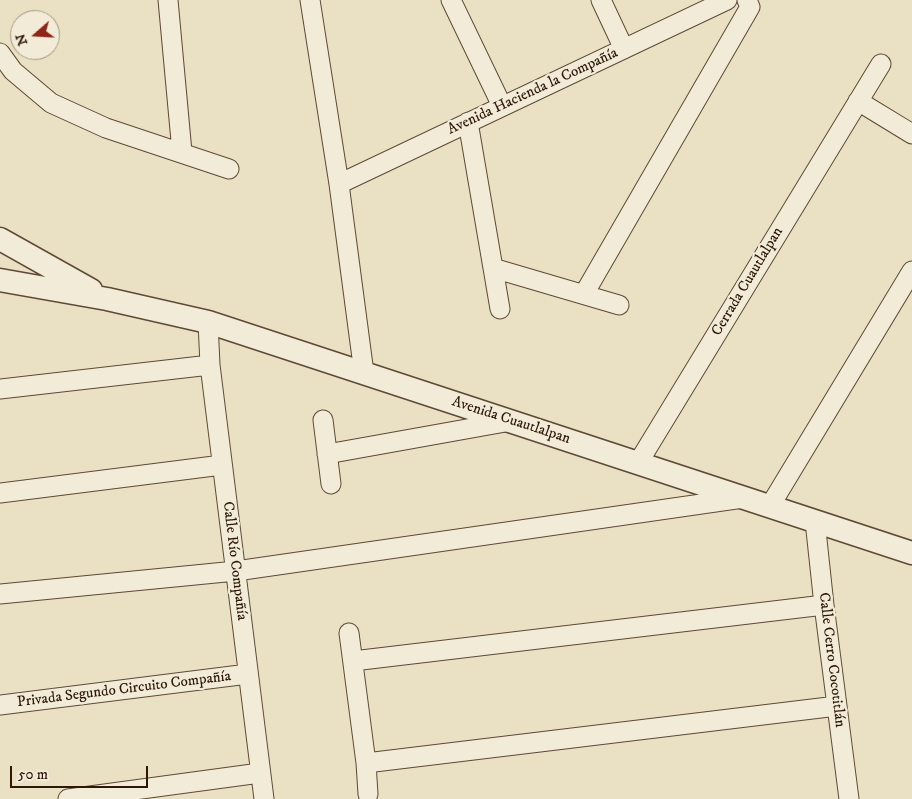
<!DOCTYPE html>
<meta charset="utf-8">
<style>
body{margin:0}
#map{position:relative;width:912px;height:799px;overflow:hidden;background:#eae0c3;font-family:"IM FELL DW Pica",serif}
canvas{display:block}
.north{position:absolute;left:10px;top:10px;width:50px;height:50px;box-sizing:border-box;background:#f1ebd8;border:1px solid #a39684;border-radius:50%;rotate:251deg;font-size:14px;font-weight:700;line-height:20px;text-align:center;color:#2e1707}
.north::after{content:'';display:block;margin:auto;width:18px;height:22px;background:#8f2418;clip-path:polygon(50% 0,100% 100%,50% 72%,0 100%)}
.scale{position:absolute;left:10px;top:766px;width:138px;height:22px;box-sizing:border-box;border:2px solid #2e1707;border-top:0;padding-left:6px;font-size:15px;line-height:18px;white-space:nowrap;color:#2e1707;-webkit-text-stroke:4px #f1ebd8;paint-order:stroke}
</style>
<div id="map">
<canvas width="912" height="799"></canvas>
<div class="north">N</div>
<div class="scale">50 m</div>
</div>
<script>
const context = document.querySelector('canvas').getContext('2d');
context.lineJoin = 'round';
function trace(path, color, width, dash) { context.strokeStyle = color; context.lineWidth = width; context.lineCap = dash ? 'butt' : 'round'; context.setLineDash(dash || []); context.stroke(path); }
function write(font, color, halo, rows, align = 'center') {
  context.font = font + ' "IM FELL DW Pica",serif'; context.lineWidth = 4.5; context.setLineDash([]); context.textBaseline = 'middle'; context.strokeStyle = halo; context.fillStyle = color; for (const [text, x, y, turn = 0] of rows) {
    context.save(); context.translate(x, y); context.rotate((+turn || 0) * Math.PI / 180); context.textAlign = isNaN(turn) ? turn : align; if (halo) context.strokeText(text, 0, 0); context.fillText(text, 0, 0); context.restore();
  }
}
const minor = new Path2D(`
 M168,0l14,152
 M310,0l29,184 25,189
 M451,0l51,106
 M601,0l23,49
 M0,53l13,18 38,32 55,25 123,41
 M858,101l54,33
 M468,122l32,187
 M339,184l388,-184
 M493,268l126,37
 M584,294l166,-287 -3,-7
 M208,322l2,43 54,434
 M0,389l210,-24
 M323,420l8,64
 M327,454l184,-33
 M638,463l243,-399
 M0,493l222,-28
 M770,506l142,-235
 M815,521l9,84 25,194
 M0,594l236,-23 507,-73
 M349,633l17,130 2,31
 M353,661l471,-56
 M0,705l248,-31
 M366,763l471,-57
 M68,799l192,-26`);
const tertiary = new Path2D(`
 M0,239l91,51
 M0,280l107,19 101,23 704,231`);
trace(minor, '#5d4936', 21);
trace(tertiary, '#5d4936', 25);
trace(minor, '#f1ebd8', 19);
trace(tertiary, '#f1ebd8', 22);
write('15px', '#2e1707', '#f1ebd8', [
 ["Avenida Hacienda la Compañía",533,92,-25],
 ["Cerrada Cuautlalpan",748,282,-59],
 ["Avenida Cuautlalpan",511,421,18],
 ["Calle Río Compañía",234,561,83],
 ["Calle Cerro Cocotitlán",831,660,83],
 ["Privada Segundo Circuito Compañía",124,690,-7]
]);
</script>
